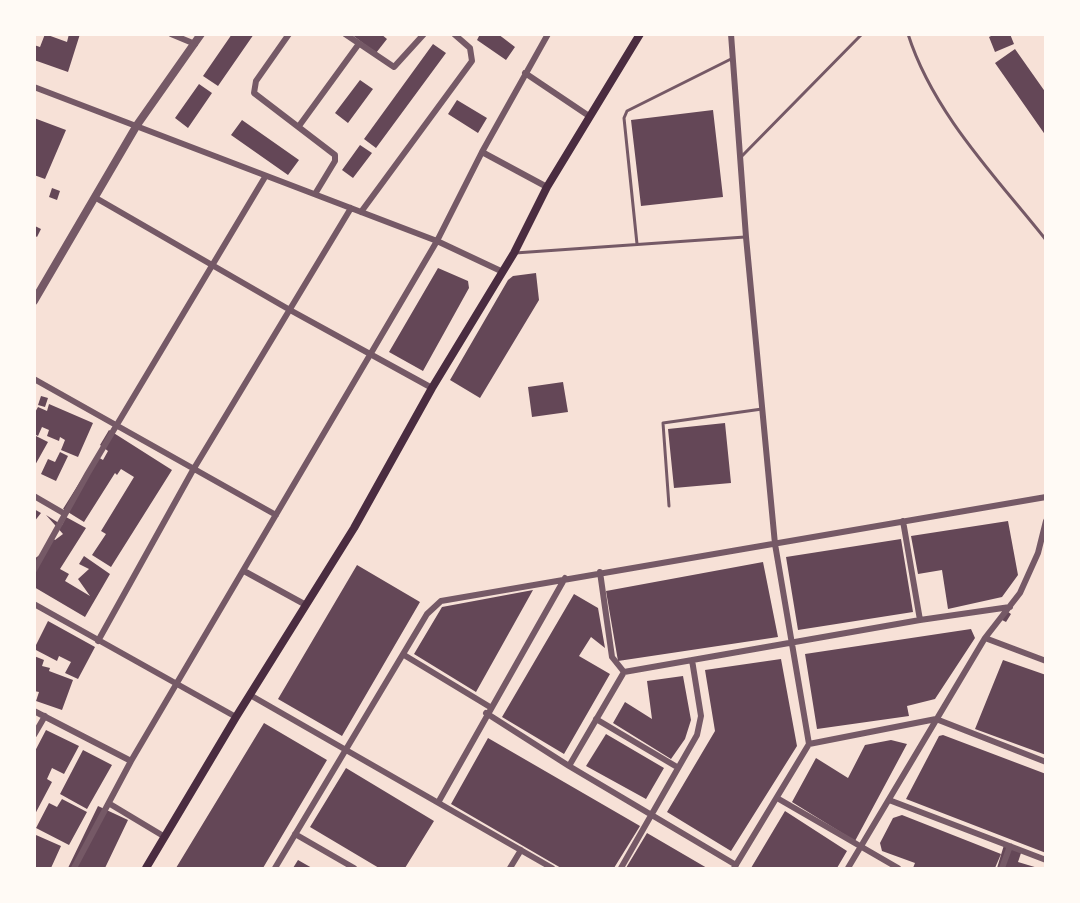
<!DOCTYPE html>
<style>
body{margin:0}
#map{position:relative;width:1080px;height:903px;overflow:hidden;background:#f7e1d7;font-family:"Varela Round",sans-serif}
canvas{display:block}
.frame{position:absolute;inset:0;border:36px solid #fffaf5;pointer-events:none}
</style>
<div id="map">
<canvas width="1080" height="903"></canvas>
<div class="frame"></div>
</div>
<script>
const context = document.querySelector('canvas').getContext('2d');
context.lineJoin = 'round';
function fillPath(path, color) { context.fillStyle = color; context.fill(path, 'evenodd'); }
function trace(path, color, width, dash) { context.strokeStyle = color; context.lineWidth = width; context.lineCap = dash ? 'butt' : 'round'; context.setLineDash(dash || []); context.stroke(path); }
fillPath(new Path2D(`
 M45,34l22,8 2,-8h11l-12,38 -34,-12v-15l6,2z
 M232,34h22l-36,52 -15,-10z
 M351,34h30l6,5 -11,14z
 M480,34h18l17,13 -9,13 -29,-20z
 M995,34h15l4,10 -19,8 -6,-15z
 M433,44l13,9 -70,95 -12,-9z
 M1015,49l31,44v43l-51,-73z
 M360,80l13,9 -25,34 -13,-10z
 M199,84l13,9 -24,35 -13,-10z
 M457,100l30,18 -9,15 -30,-19z
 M713,110l10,87 -82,9 -10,-86z
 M34,118l32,12 -21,49 -11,-4z
 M242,120l57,40 -11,15 -57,-40z
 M360,145l12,8 -19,25 -11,-8z
 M52,188l8,3 -3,9 -8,-3z
 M35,226l6,3 -4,8 -3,-2z
 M438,268l30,13 1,7 -46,83 -34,-19z
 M536,273l3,27 -59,98 -30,-18 58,-100 5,-4z
 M563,382l5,30 -36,5 -4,-30z
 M41,396l7,2 -3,9 -7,-2z
 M49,404l44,19 -15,34 -17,-7 4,-10 -5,-3 -1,4 -12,-5 2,-6 -7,-3 -4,9 -4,-2v-20l4,-7 9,4z
 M725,423l6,60 -57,5 -6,-59z
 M109,430l63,40 -61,97 -19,-12 14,-21 -5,-3 33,-54 -13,-8 -4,6 -2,-2 -31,49 -21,-13 33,-53 7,4 5,-9 -8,-6z
 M34,435l14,7 -14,25z
 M60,452l8,4 -12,25 -15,-7 7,-15 7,3z
 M34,509l7,4 -7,9z
 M46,515l16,10 4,-8 20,11 -26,41 9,5 -4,7 25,15 -12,-17 11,-10 -10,-5 5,-8 26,18 -25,43 -51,-30v-28l10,-7 8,-14 3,2 8,-6z
 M1008,521l10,54 -16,22 -54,12 -6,-39 -24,4 -7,-38z
 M901,539l12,73 -115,18 -12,-73z
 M763,562l15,75 -160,24 -12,-70z
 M357,565l63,37 -78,134 -64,-37z
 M533,590l-57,102 -62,-38 28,-47z
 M574,594l24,14 7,40 -14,-11 -12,19 31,18 -46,80 -62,-37z
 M1004,609l7,5 -5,8 -8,-4z
 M48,621l47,26 -17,32 -13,-6 6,-11 -12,-6 -2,5 -23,-12z
 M971,629l4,9 -40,61 -28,7 2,10 -92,13 -12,-75z
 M34,656l10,4 -2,6 8,2 -1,3 24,9 -11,30 -26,-9 3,-9 -5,-1z
 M781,659l16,87 -66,105 -64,-39 48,-81 -10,-61z
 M1003,660l43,15v80l-71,-26z
 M683,676l8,44 -6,19 -14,20 -58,-36 12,-21 27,17 -5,-38z
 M264,723l63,37 -64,108h-87z
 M46,730l33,16 -15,28 -12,-6 -5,11 5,3 -18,34v-63z
 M606,734l58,34 -18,31 -60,-33z
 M943,735l103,39v79l-140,-54 33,-63z
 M488,738l152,88 -26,42h-53l-110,-64z
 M891,740l16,4 -52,97 -63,-39 24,-44 32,20 17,-33z
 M83,750l29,15 -25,44 -27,-15z
 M346,768l88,53 -29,47h-26l-69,-41z
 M62,799l25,13 -18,33 -33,-17 13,-25 8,4z
 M98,806l30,14 -23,48h-37z
 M785,811l62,40 -10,17h-86z
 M902,815l99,39 -6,14h-82l2,-5 -33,-12 -2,-8 13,-25z
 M647,833l60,35h-81z
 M36,835l25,11 -10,22h-17z
 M1004,845l18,5 -4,12 20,6h-41z
 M298,860l14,8h-19z`), '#644757');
trace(new Path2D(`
 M908,34c25,79 88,143 138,206
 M741,157l121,-123
 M637,244l-13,-126 3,-7 106,-53
 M515,253l230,-16
 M669,506l-6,-83 99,-14`), '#755966', 3);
trace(new Path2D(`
 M171,34l24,10
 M289,34l-33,47 -2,12 81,62v6l-20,33
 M345,34l49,33 30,-33
 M731,34l15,203 29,307 34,200 -75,124
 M525,73l64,43
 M34,87l403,154 66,31
 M299,126l59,-81
 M482,152l65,35
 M96,198l194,112 142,78
 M361,212l111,-151 -2,-13 -16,-14
 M34,379l242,136
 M34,496l31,18
 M903,521l17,99
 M34,570l54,-97 177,-296
 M244,571l62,34
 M600,572l12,85 12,15
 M34,604l202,113
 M985,638l61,23
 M98,641l95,-171 158,-262
 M404,655l86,52
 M250,695l302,173
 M34,711l97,50
 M486,713l83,53 167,99
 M596,719l81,48
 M34,735l11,-19
 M809,744l127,-25 110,43
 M569,766l55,-94 296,-52 90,-13
 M777,798l121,70
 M889,800l157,60
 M439,801l126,-223
 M110,804l55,33
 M295,834l59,34
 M74,868l57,-107 306,-520 45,-89 66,-118
 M275,868l152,-254 14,-13 605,-104
 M510,868l11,-18
 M621,868l76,-133 4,-19 -9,-56
 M848,868l137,-230 35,-45 18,-40 8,-32
 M1002,868l8,-22`), '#755966', 6);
trace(new Path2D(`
 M34,301l103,-176 64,-91`), '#755966', 8);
trace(new Path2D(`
 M146,868l90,-151 118,-189 78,-140 82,-135 33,-66 93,-153`), '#4a2c40', 8);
</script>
